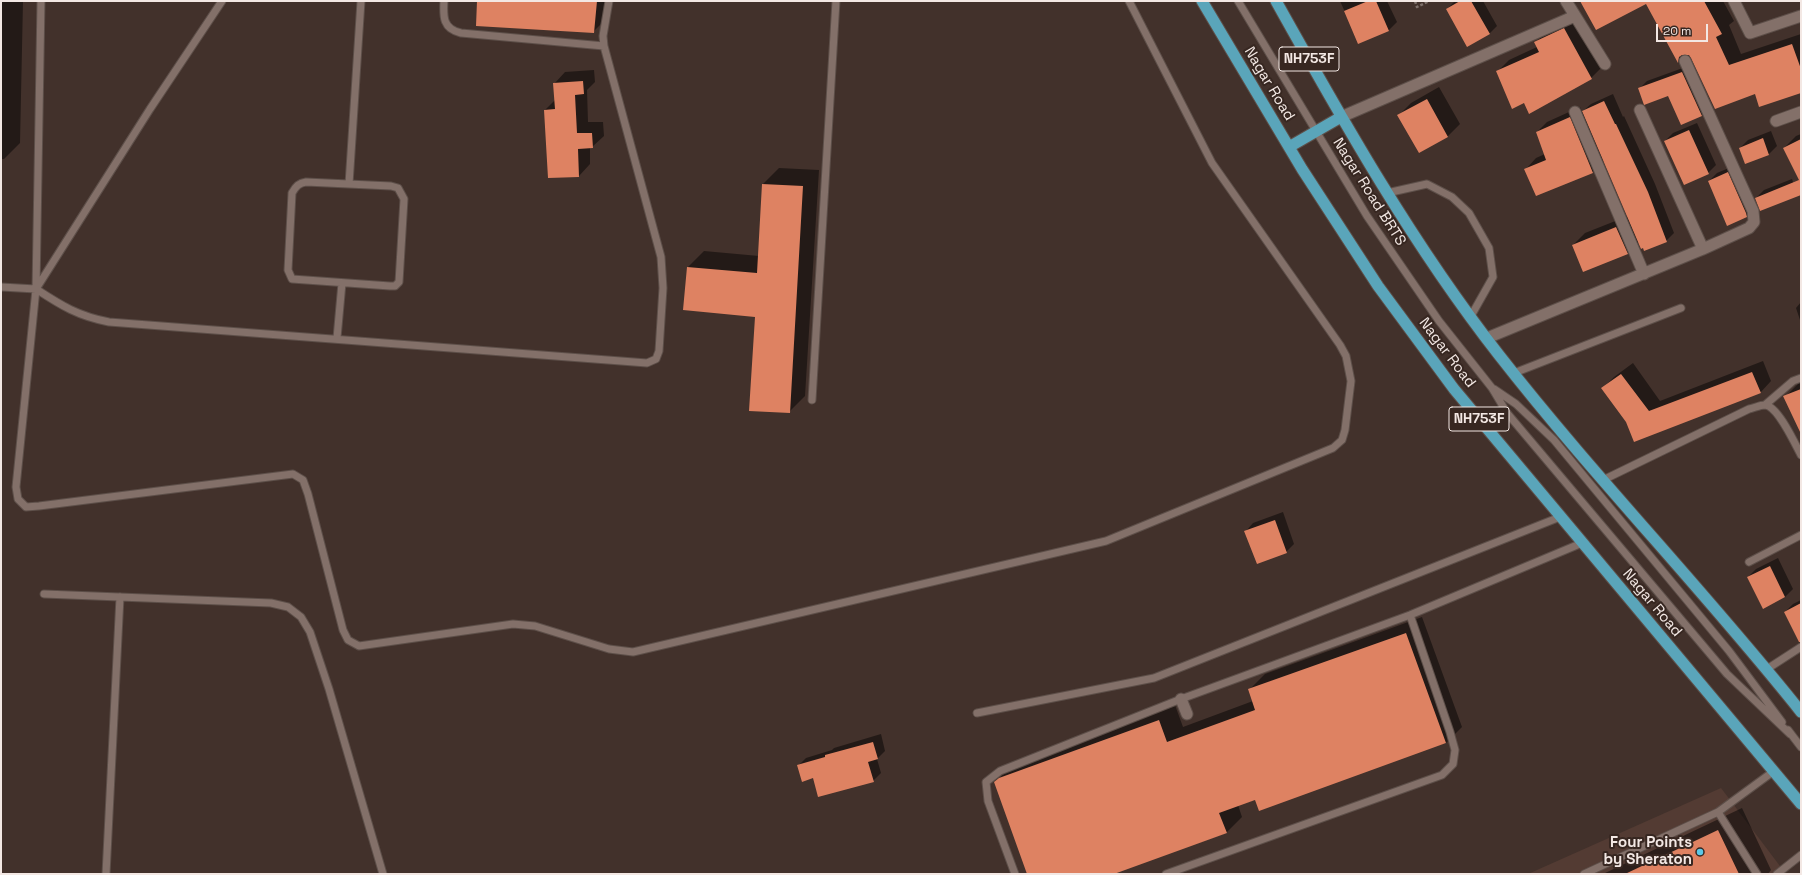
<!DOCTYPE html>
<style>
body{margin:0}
#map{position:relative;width:1802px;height:875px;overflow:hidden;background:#42312b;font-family:"Space Grotesk",sans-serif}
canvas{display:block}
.frame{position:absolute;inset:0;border:2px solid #f3e8e4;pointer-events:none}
.scale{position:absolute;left:1656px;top:24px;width:52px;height:18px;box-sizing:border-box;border:2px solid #f3e8e4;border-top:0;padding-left:5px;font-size:12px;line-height:14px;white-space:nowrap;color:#f3e8e4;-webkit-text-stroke:3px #372721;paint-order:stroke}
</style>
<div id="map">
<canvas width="1802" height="875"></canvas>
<div class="frame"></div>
<div class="scale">20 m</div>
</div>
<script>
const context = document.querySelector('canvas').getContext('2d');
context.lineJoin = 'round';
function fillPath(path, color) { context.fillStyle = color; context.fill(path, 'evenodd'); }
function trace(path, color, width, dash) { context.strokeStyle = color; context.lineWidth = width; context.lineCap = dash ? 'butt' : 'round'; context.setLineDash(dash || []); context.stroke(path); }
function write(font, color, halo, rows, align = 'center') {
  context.font = font + ' "Space Grotesk",sans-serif'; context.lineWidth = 4; context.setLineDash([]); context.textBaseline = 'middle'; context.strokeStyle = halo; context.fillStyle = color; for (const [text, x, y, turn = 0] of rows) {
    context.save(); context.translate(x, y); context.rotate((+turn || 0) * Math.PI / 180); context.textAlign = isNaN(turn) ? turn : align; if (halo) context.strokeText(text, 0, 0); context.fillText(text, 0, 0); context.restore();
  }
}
fillPath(new Path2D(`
 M1721,788l65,86h-258z`), '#533b33');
fillPath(new Path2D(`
 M1,1h22l-3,142 -16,16h-3z
 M478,1h133l-2,15 -16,16z
 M1340,1h47l10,21 -8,8 -30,13z
 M1455,1h28l14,25 -8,8 -42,-25z
 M1582,1h141l11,20 -5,4 12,29 60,-20v58h-46l-66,-38h-3l-7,8 -33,-59z
 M1576,17l27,49 -12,12 -66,24 -28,-30 12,-12 28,-13 -2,-4 12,-12z
 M1691,65l18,42 -7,8 -21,9 -12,-29 -30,-6 8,-8z
 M594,70l1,12 -8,8 1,32h15l1,14 -12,11h-2v17l-11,12 -30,1 -4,-67 10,-10 -1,-16 11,-12z
 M1439,87l21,37 -12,12 -29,16 -20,-37 12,-12z
 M1613,94l10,23 1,-1 31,68 19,49 -8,8 -27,1 -12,11 -54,-8 12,-12 43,-17 -24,-55 -11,11 -57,23 -10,-26 10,-11 9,-4 -8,-22 10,-10 33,-15 2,5 9,-8z
 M1697,123l19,42 -8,8 -43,-32 8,-8z
 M1771,131l6,15 -8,8 -24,9 -5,-15 8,-8z
 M1801,134v48l-17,-34 12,-12z
 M1736,165l18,43 -8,8 -37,-35 8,-8z
 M779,168l40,2 -14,226 -16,16 -33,-96 -72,-7 4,-42 16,-16 55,5 4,-72z
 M1792,179l4,12 -40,7 8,-8z
 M1801,302v21l-5,-15z
 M1763,361l8,20 -11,12 -133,29 -24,-34 11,-11 19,-14 27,38z
 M1801,381v51l-16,-35z
 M1283,512l11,32 -8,8 -40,-21 7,-8z
 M1778,558l15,31 -8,8 -37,-20 8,-8z
 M1801,600v36l-16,-24 8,-8z
 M1422,617l40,110 -16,16 -208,62 4,12 -16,16 -115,41h-83l-33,-92 21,-19 159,-58 8,22 70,-26 -4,-11 16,-16z
 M881,734l4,17 -8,8 4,14 -8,8 -75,-15 8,-8 26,-8 2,-2z
 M1742,808l29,62 -3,4h-165z`), '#0007');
fillPath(new Path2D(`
 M477,1h120l-3,32 -118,-7z
 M1368,1h8l13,30 -31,13 -14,-33z
 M1460,1h11l19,33 -23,13 -21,-38z
 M1580,1h124l18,33 -6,3 13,28 63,-21 9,25v24l-42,14 -4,-13 -40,15 -24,-51 -2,-3h-7l-3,2 -1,6 -32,-59 -50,26z
 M1564,28l28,51 -63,35 -5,-11 -12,6 -16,-38 43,-19 -5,-10z
 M1682,72l20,44 -21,9 -13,-29 -24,9 -6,-17z
 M583,81l1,13 -9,1 2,38h15l1,15 -15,1 1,28 -31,1 -4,-68 11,-1 -2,-26z
 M1427,99l21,38 -29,16 -22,-38z
 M1604,101l11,23h1l32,68 19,50 -23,9 -1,-3 -2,1 -59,-138z
 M1570,117l23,56 -57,23 -12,-27 22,-9 -10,-28z
 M1689,130l20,44 -25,11 -20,-44z
 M1763,138l6,17 -24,9 -6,-16z
 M1801,139v56l-41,16 -5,-13 44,-18 -16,-32z
 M1728,172l18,41 1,4 -20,9 -19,-45z
 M762,184l41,2 -13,227 -41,-2 6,-94 -72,-7 4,-43 70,6z
 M1616,227l12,27 -45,18 -11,-27z
 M1752,372l9,21 -127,49 -8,-20 -25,-34 20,-14 28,37z
 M1801,389v45l-18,-38z
 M1275,520l12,33 -30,11 -13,-33z
 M1770,566l15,31 -22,12 -16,-32z
 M1801,603v39h-2l-15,-30z
 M1406,633l40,110 -187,68 -4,-11 -36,13 8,20 -113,41h-87l-33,-92 5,-4 160,-58 8,22 88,-32 -7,-21z
 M873,742l5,17 -10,3 6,20 -56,15 -5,-19 -11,4 -5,-17 28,-8v-2z
 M1718,830l21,44h-114z`), '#de8262');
const service = new Path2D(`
 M41,1l-5,288c26,17 42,27 73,33l538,41 9,-4 3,-8 4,-63 -2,-31 -57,-211 -1,-10 6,-35
 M222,1l-72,108 -114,180 -20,198 2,12 8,8 13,-1 254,-32 10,6 5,14 35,136 5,10 11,6 154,-22 22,2 74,23 24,3 473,-111 227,-93 9,-8 3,-10 6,-49 -5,-25 -6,-11 -128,-182 -83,-162
 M444,1c-1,16 -1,28 17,32l143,13
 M1238,1l129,215 72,105 53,67 15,25 220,261 63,60
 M306,182l85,4 7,2 6,11 -5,83 -4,4h-5l-98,-7 -4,-9 4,-77c4,-7 7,-10 14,-11z
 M349,184l12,-183
 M1387,193l40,-9 25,13 17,16 20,35 4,29 -22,39
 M1,287l35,2
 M337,338l5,-55
 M1514,373l167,-65
 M1494,389l22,15 38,36 175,211 53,71
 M812,400l24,-399
 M1765,405l28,-24 8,-3
 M1603,480l146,-71c5,-1 11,-4 16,-4 13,1 30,39 36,50
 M1749,562l52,-27
 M44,594l227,9 17,4 13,10 9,15 19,57 54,185
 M1767,669l34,-22
 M977,713l177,-35 406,-161
 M1788,730l13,17
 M1718,812l39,62
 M106,874l14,-277
 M1015,874l-27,-73 -2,-19 14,-11 181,-72 229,-84 172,-72
 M1166,874l276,-99 11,-11 2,-14 -5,-18 -40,-117
 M1584,874l134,-62 56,-41
 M1777,874l24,-19`);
const minor = new Path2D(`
 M1566,1l39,63
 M1734,1l16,32 51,-17
 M1640,110l63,139
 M1575,112l69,162
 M1341,117l234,-101
 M1776,121l25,-9
 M1487,338l216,-89 46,-21 5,-6 -1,-11 -68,-150
 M1181,699l6,15`);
const trunk = new Path2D(`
 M1202,1l100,168 76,117 76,103 347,415
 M1276,1c68,122 137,244 223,354 96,123 205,235 302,357
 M1289,147l52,-30`);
trace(service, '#5d4f49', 9);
trace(minor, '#5d4f49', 13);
trace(trunk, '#5d4f49', 13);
trace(new Path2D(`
 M1415,1l2,6 12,-6`), '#7f716b', 2.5, [3, 2]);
trace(service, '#837069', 7);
trace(minor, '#837069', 11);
trace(trunk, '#5aa5ba', 11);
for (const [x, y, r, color] of [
 [1700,852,4,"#5bc8e7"]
]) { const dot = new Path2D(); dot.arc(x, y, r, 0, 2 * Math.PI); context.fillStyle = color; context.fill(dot); trace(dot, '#372721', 1.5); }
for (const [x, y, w] of [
 [1309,59,60],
 [1479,419,60]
]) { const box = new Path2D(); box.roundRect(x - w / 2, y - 12, w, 24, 3); context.fillStyle = '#372721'; context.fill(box); trace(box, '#f3e8e4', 1); }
write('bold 14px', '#f3e8e4', null, [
 ["NH753F",1309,59],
 ["NH753F",1479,419]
]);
write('15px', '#f3e8e4', '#372721', [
 ["Nagar Road",1269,84,59],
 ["Nagar Road BRTS",1369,192,58],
 ["Nagar Road",1447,353,53],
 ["Nagar Road",1652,603,50]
]);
write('bold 15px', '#f3e8e4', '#372721', [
 ["Four Points",1692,843],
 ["by Sheraton",1692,860]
], 'right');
</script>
